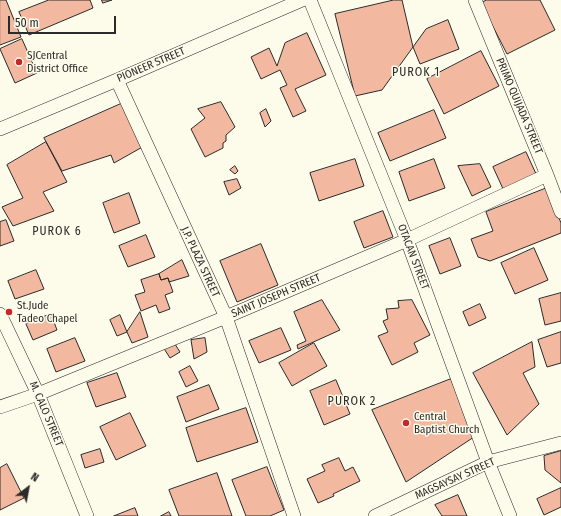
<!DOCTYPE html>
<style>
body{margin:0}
#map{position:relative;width:561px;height:516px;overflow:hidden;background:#fdfbea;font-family:"Fira Sans Condensed",sans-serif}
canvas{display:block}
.north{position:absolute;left:8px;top:468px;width:40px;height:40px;-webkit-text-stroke:3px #fdfbea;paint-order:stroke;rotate:32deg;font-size:11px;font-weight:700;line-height:16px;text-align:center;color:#2b2b2b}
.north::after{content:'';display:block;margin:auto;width:14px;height:18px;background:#2b2b2b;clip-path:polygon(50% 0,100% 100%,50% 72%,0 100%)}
.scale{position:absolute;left:8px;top:16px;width:108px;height:18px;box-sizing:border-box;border:2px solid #2b2b2b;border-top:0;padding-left:5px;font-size:12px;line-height:14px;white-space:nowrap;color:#2b2b2b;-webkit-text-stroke:3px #fdfbea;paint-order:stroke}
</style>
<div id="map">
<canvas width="561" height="516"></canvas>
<div class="north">N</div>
<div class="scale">50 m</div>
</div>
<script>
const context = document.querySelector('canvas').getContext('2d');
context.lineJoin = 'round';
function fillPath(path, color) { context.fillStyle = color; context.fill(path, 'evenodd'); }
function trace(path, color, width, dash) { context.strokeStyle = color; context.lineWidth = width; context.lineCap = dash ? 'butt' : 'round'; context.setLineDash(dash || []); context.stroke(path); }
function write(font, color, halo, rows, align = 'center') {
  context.font = font + ' "Fira Sans Condensed",sans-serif'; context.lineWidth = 3; context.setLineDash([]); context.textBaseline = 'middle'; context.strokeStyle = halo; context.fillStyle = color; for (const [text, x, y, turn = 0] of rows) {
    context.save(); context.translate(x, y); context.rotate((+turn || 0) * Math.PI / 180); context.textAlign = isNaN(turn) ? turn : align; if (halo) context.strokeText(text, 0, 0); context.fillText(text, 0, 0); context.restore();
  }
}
const building = new Path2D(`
 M0,0h6l15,37 -21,8z
 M49,0h41l3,8 -64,27 -10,-23z
 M102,0h10l-9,3z
 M394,0h8l11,47 -31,43 -27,6 -20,-82z
 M487,0h53l15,30 -48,24 -26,-51z
 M448,20l11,29 -39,15 -7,-17 13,-18z
 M307,33l19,42 -31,14 11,22 -13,6 -13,-29 7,-3 -7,-15 -19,9 -10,-22 18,-9 8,18 8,-23z
 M22,39l15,34 -22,10 -15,-34z
 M481,51l18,35 -55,28 -17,-35z
 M221,102l14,25 -9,8v6l-3,2v5l-18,9 -14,-28 14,-11 -7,-9z
 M123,103l23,42 -32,18 -3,-8 -49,16 -18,-33z
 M266,109l5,12 -6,6 -5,-14z
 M434,110l12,28 -56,23 -12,-28z
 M46,142l21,40 -24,10 11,19 -41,15 -11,-19 21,-9 -16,-33z
 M526,152l11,24 -33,15 -11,-24z
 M355,159l9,27 -45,15 -9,-28z
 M434,159l11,29 -36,13 -10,-29z
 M480,164l11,23 -19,9 -14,-30z
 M235,166l3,5 -3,3 -5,-4z
 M237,179l4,9 -12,7 -5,-13z
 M547,188l14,35v10l-71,28 -12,-4 -7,-18 22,-8 -7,-19z
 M129,193l11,30 -26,10 -11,-30z
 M383,211l10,26 -29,11 -10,-26z
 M6,220l8,21 -14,5v-24z
 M146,235l9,22 -27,10 -9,-21z
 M450,238l11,28 -21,8 -11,-28z
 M261,244l17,41 -41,17 -17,-41z
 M534,248l14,32 -33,14 -14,-31z
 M182,260l7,16 -20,6 -1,-4 -7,2 -2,-6z
 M36,270l8,19 -29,10 -7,-18z
 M159,274l2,6 7,-2 5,14 -8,3 5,14 -11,4 -3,-8 -15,6 -6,-16 10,-3 -4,-12z
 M561,293v28l-16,4 -6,-26z
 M322,300l18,30 -42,19 -1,-4 9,-4 -12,-29z
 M412,300l18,35 -16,8 4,9 -26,13 -14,-29 10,-4 -5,-11 5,-2 -2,-10 13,-1 -1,-7z
 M480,304l6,14 -17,8 -6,-14z
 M140,312l8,25 -16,6 -5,-11z
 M51,314l6,16 -24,10 -7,-16z
 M120,315l7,17 -10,4 -7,-16z
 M281,328l10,22 -32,13 -10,-22z
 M561,332v31l-14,4 -9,-27z
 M75,338l10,23 -29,11 -9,-23z
 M205,338l2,14 -13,7 -3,-19z
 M173,341l7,11 -10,6 -7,-11z
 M532,342l3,25 -12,6 16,31 -32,31 -34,-62z
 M314,343l13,23 -35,20 -13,-23z
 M190,366l8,15 -12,6 -7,-15z
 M117,373l9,24 -30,10 -9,-24z
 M451,379l23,58 -68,45 -34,-72z
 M336,380l14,34 -26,11 -14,-34z
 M209,385l10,24 -33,13 -9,-25z
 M246,408l12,34 -61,20 -11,-34z
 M130,413l16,33 -30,14 -16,-33z
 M100,449l4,13 -19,6 -4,-13z
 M561,451v32l-16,-13 -1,-14z
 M339,458l6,13 8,-4 7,14 -27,13 1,2 -16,7 -11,-24 18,-8 -3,-6z
 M7,464l17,34 -24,12v-42z
 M267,467l17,43 -14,6h-24l-14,-36z
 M217,473l15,43h-53l-10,-26z
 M561,488v19l-17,8 -7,-16z
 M458,495l9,21h-25l-7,-11z
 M135,508l3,8h-24z
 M169,512l2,4h-10z`);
fillPath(building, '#f2b8a0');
trace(building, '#2b2b2b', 1);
const minor = new Path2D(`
 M310,0l97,240 81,222 22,54
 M475,0l72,175 14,37
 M117,80l109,237 68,199
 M0,129l117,-49 185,-80
 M0,314l38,80 49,122
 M0,407l38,-13 188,-77 181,-77 140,-65
 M375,516l113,-54 73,-19`);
trace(minor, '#2b2b2b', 14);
trace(minor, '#fdfbea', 13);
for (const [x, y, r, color] of [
 [19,62,4,"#c62828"],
 [9,312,4,"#c62828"],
 [406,423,4,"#c62828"]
]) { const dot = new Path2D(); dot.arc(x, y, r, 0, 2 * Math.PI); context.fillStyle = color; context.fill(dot); trace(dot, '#fdfbea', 1.5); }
write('11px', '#2b2b2b', '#fdfbea', [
 ["SJCentral",27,56],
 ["District Office",27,69],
 ["St.Jude",17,306],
 ["Tadeo Chapel",17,319],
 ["Central",414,417],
 ["Baptist Church",414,430]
], 'left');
write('11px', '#2b2b2b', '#fdfbea', [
 ["PIONEER STREET",151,65,-23],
 ["PRIMO QUIJADA STREET",519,106,67],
 ["OTACAN STREET",413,257,69],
 ["J.P. PLAZA STREET",200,262,65],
 ["SAINT JOSEPH STREET",276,296,-23],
 ["M. CALO STREET",46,414,67],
 ["MAGSAYSAY STREET",455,479,-24]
]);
context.letterSpacing = '1px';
write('12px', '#2b2b2b', '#fdfbea', [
 ["PUROK 1",416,73],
 ["PUROK 6",57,232],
 ["PUROK 2",352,402]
]);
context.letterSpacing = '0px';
</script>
